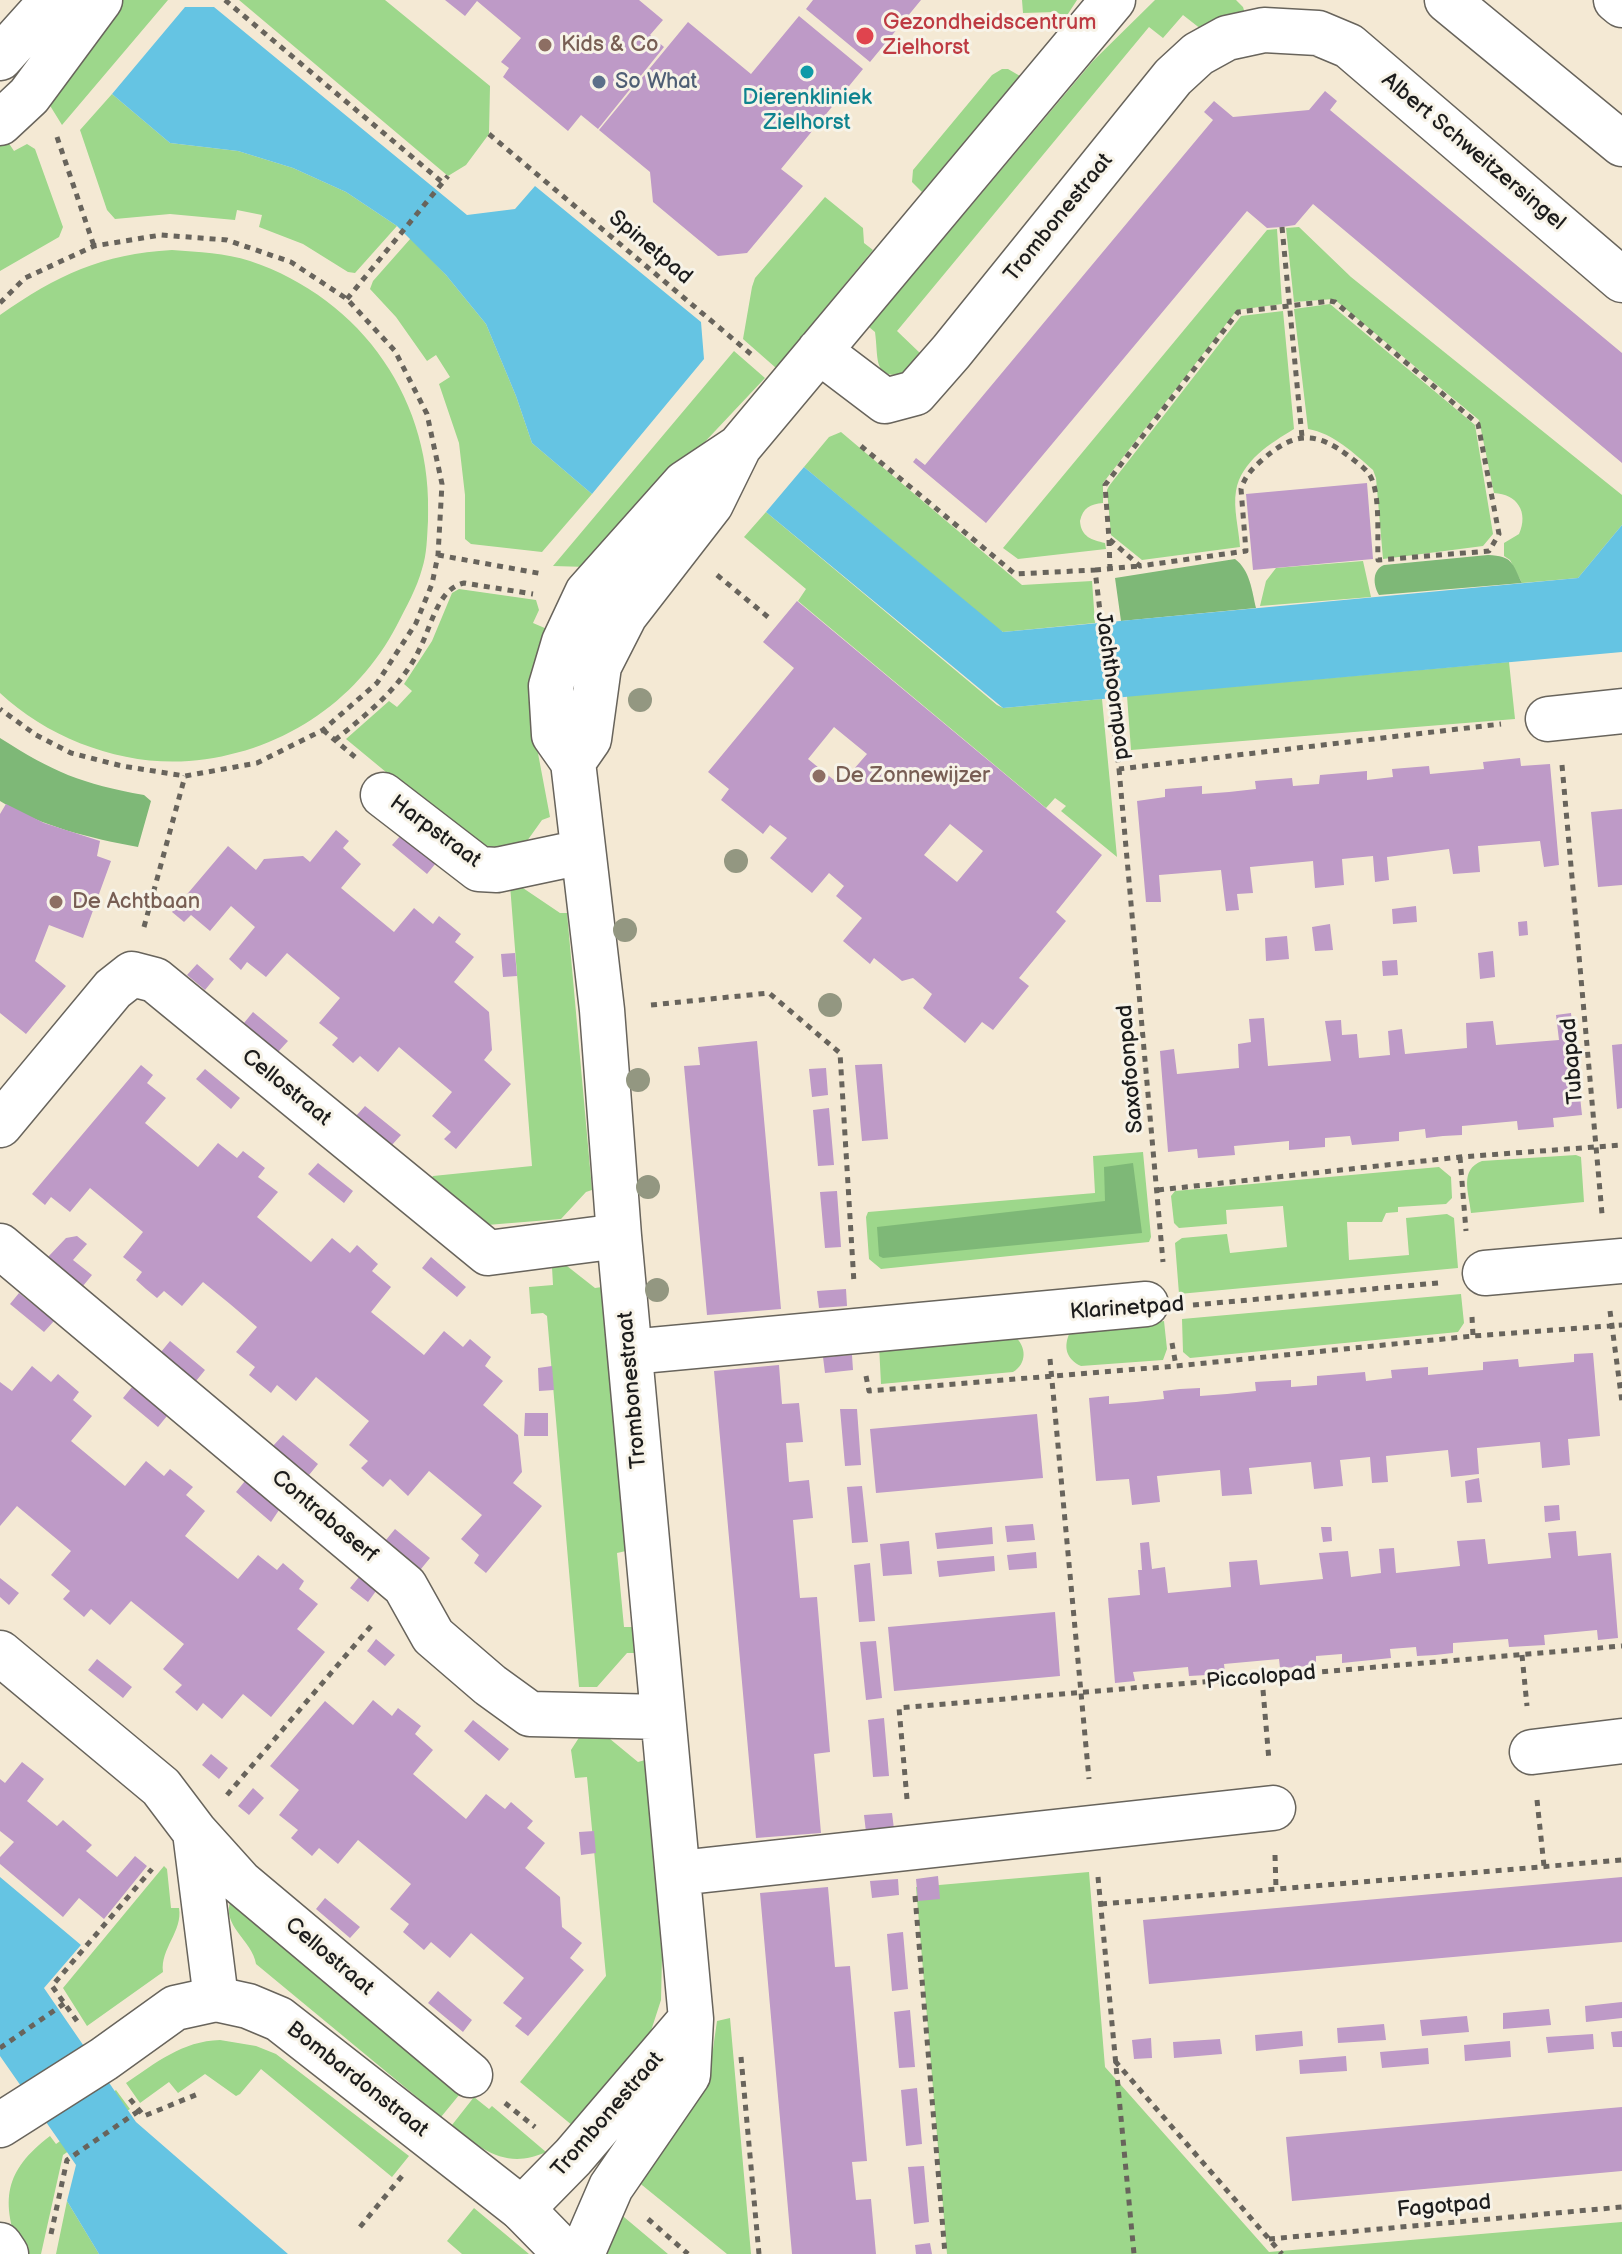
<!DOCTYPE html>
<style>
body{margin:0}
canvas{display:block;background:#f4e9d4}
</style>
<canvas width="1622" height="2254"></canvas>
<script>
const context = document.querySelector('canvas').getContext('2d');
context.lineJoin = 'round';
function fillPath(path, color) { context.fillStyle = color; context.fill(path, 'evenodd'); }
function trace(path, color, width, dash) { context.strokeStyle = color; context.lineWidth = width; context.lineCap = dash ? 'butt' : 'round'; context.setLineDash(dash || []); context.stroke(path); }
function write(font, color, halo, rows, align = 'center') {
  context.font = font + ' "Balsamiq Sans",sans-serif'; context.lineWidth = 6; context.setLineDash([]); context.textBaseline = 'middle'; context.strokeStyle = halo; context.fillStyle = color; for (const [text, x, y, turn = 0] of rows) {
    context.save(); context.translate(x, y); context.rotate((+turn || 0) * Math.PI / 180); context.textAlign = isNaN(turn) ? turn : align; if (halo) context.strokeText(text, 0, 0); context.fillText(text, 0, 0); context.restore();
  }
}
fillPath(new Path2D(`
 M117,0h51l-106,125 -13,-21z
 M239,0h146l105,86 -1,48 -23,31 -18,11z
 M1022,0h55l-11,17 -10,-5 -33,1z
 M1155,0h81l7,7 3,10 -40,16 -23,-18 -20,23 -14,-11 -252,304 24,23 -11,19c-38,8 -31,-11 -35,-41l-6,-5 224,-266z
 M1002,69h6l12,7 -98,116 -10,-10 1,-12 79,-95z
 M112,94l58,49 68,8 55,17 53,24 51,34 -42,47 -7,-1 -45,-28 -44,-17 3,-12 -25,-5 -2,10 -65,-6 -55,5 -8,-9 -27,-80z
 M6,139l8,12 13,-7 8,5 28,78 -4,10 -59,34v-128z
 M825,197l38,31 1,15 9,7 -97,118 -33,-29 9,-52 3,-9z
 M1299,227l52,50 271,218v30l-44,53 -56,5 -12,-23 -6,-4v-13l15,-9c10,-22 -2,-40 -25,-41l-15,-73 -145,-121 -40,3 -8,-74z
 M1277,229l5,75 -45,6 -134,173v20c-13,1 -20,5 -23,18 1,16 12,19 25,22l1,6 -88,10 -15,-11 264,-318z
 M411,238l35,37 40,49 30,72 16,47 60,51 -50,58 -71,-8 -6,-5v-44l-6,-52 -20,-59 11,-7 -14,-22 -9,6 -31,-44 -26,-28 3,-8z
 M172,250c27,2 53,3 78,11 113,38 184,141 178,260 -1,16 -1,33 -6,48 -5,19 -16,38 -25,56 -41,79 -119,129 -208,136 -67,5 -140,-22 -189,-68v-378c57,-40 102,-61 172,-65z
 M1330,304l145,121 18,109 -10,12 -100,13 -7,-81 -3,-8c-18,-16 -40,-37 -65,-41l-14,-120z
 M1283,311l11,118c-23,14 -53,32 -58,62 -3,17 3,39 4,56l-98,13 -31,-25 -4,-45 2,-4 132,-170z
 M734,351l31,27 -178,189 -34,-1z
 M841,432l181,153 70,-4 3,42 -92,9 -9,-6 -190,-159 25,-30z
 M766,512l231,193 6,3 99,-9 15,158 -56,-46 5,-5 -11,-8 -9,10 -248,-207 8,-12 -62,-52z
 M1363,561l8,36 -111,9 6,-25 10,-13z
 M459,589l77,11 3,10 -6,13 14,6 -13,103 16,85 -8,3 -20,28 -43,1 -133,-110 43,-38 8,6 15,-16 -8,-7 28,-43 20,-48z
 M1509,662l6,57 -384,31 -4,-54z
 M510,885l10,1 40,27h7l25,277 -6,2 -25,27 -74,6 -59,-43 5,-6 99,-10z
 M1143,1152l8,85 -2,5 -268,27 -12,-10 -3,-42 2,-5 227,-19 -2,-37z
 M1576,1155l5,2 3,45 -113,11c-2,-21 -12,-43 11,-52z
 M1439,1167l12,10 1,21 -6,6 -48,3v5l-12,1 -4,9h-35l2,38 60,-5 -3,-37 41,-4 7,4 4,50 -279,26 -4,-51 7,-5 45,-4 3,19 57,-6 -4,-41 -57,4 1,14 -48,4 -5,-5 -3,-27 4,-5z
 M567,1266l28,22 7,-1 24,264 -9,2 7,74h9l1,26h-7l-30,34h-18l-32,-371 -4,-3 -12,1 -2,-27 24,-2 -1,-18z
 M1461,1294l3,29 -6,9 -268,26 -7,-6 -1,-33z
 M1164,1321l3,28 -4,11 -82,6c-15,-7 -18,-19 -11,-34z
 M1014,1336c13,10 13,28 -1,36l-132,12 -2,-39z
 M604,1734l34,28 7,-2 17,197 -1,43 -12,37 -76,89 -53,-44 86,-106 -19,-199 -12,1 -4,-28 9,-14z
 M164,1866l3,3 4,39h8c4,23 -19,41 -16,64l-76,54 -24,-38z
 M1089,1872l16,195 164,185 353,-30v32h-675l-31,-367z
 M231,1900l233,189 -23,28 -185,-153c-3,-23 -36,-39 -25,-64z
 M730,2018l21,236h-24l-90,-73 60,-97 16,-35 4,-28z
 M220,2040l36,6 20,8 133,102 -17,21 -131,-108 -21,25 -4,2 -31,-22 -27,19 -9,-11 -29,21 -14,-20c30,-20 56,-42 94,-43z
 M116,2090l14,19 -67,46 -22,99h-20c-21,-53 -17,-83 29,-118l6,8 50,-36 -5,-7z
 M474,2097l15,12 3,-3 54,46c-39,18 -65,-2 -94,-27z
 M67,2201l32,53h-43z
 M474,2208l55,46h-67l-15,-13z
 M618,2212l50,42h-63z`), '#9dd78b');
fillPath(new Path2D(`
 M1488,555c25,1 24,8 34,28l-143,12c-6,-10 -7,-25 5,-30z
 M1235,559c15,11 17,32 21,49l-135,13 -6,-43z
 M0,738c53,34 82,46 144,57l7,6 -13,46c-48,-9 -96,-20 -138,-46z
 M1133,1163l9,70 -259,25 -4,-2 -2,-29 228,-26 -1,-34z`), '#7eb877');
fillPath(new Path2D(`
 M185,7h29l253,208 48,-6 20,-23 166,136 3,37 -112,135 -60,-51 -16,-47 -30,-72 -40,-49 -49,-49 -51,-34 -53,-24 -55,-17 -68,-8 -58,-49z
 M804,467l199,165 575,-54 44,-53v127l-619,56 -237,-196z
 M0,1877l81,68 -37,43 92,134 152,132h-189l-32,-53 9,-36 -76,-109z`), '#65c4e3');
fillPath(new Path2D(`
 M445,0h194l24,20 -13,15 14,12 -66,82 -17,-14 -13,16 -65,-54 6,-9 -8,-6 20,-24 -44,-37 -12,15z
 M813,0h108l-51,62 -64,-53z
 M799,16l64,53 -82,100 22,17 -56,67 -29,3 -65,-54 -3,-30 -51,-42 89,-108 63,52z
 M1325,91l12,10 -7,9 292,243v110l-309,-259 -18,21 -13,2 -15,1 -20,-17 -261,312 -73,-61 3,-4 9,7 288,-345 -9,-8 10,-11 19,16 76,-7z
 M1367,483l6,76 -120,11 -7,-76z
 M797,601l305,254 -46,57 10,9 -47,57 10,8 -36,44 -11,-8 -17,21 -42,-35 9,-14 -19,-16 -11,3 -28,-23 -4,6 -27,-23 19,-23 -26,-22 8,-10 -15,-13 -17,20 -42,-35 17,-20 -17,-13 -7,9 -42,-34 8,-11 -21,-17 86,-104 -31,-26zM834,727l33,27 -27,31 -32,-26zM950,824l33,27 -26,31 -33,-27z
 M1520,758l1,8 29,-2 9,101 -15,2 -4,-26 -62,5 2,26 -27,2 -4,-25 -62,8 2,23 -14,2 -2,-26 -31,3 2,26 -29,3 -2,-27 -63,6 3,26 -16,1 2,16 -13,1 -5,-41 -62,5 2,27h-15l-9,-101 28,-4v-8l37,-3v8l27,-2 27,-3 -1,-8 37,-3 1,8 26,-2 1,-9 47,-4v9l26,-3 -1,-8 37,-3 1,8 54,-5 -1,-7z
 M6,804l38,19 56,18 -3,15 14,5 -28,77 -34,-13 -14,36 31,25 -40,48 -26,-21v-199z
 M1622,809v76l-24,2 -7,-75z
 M336,830l13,11 -6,7 18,16 -20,24 53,44 20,-24 19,16 6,-8 22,18 -6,8 19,15 -20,25 35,30 3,38 -8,10 27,24 -55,65 -12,-10 7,-7 -19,-16 20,-24 -53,-45 -21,25 -18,-16 -7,7 -21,-18 6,-7 -19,-15 21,-25 -53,-45 -21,24 -19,-15 -6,8 -12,-11 26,-32 -24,-21 -21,25 -19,-16 -7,7 -12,-10 56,-66 28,24 8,-11 39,-3 7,6z
 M402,834l34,29 -9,11 -35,-29z
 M1416,906l1,16 -24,2 -1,-15z
 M1527,921l1,14 -9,1 -1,-14z
 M1330,924l3,26 -18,1 -3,-24z
 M1287,936l2,23 -23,2 -1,-23z
 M1493,951l2,26 -15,2 -2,-26z
 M515,953l2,23 -14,1 -2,-23z
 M1397,960l1,15 -15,1 -1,-15z
 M197,964l17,15 -9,11 -18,-15z
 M253,1012l35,29 -10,11 -34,-29z
 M1571,1013l11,102 -29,3 1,9 -36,3 -1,-9 -55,5v9l-19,1 -17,2 -1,-9 -26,3v9l-47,4 -2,-9 -25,2v9l-36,3v-9l-55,5 1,9 -37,3 -1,-9 -29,3 -8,-101 14,-2 3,25 62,-6 -1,-24 13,-2 -2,-23 15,-1 4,48 63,-5 -6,-40 16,-1 1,15 15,-1 2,24 31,-3 -2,-24 14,-2 3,25 62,-6 -1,-25 13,-1 14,-1 3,24 63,-5 -3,-25z
 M757,1041l24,268 -74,6 -23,-249 16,-1 -2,-18z
 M1622,1044v64l-5,1 -5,-64z
 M882,1064l6,75 -26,2 -7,-76z
 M141,1065l12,10 -6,8 19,15 -21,25 53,44 20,-24 19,15 6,-7 22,17 -7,9 20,15 -21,25 54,45 21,-24 18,15 7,-8 11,10 10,9 -6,7 19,16 -20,25 53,43 20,-24 19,16 7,-8 21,18 -6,9 18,15 -20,24 35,30 4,37 -9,11 29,23 -56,67 -12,-10 5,-8 -18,-16 21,-24 -53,-44 -21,25 -18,-17 -7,8 -11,-9 -11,-10 7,-7 -19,-16 20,-24 -53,-44 -20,24 -19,-16 -6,8 -22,-18 6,-8 -19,-15 21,-25 -27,-23 -27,-22 -21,24 -18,-15 -7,7 -11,-9 -10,-9 6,-8 -19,-15 20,-25 -53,-44 -20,24 -19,-15 -6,8 -13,-11z
 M826,1068l2,27 -16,2 -3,-28z
 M205,1069l35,29 -9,11 -35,-30z
 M365,1106l36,29 -10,11 -35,-30z
 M829,1108l5,57 -16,1 -5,-56z
 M318,1163l35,28 -9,12 -36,-29z
 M837,1191l4,56 -16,1 -5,-56z
 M77,1236l10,8 -14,16 19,15 -9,11 -35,-29 18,-19z
 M431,1257l35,30 -9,10 -35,-29z
 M846,1289l1,17 -28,2 -2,-17z
 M19,1293l35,28 -10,11 -34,-28z
 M170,1341l35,29 -9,11 -35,-29z
 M1593,1353l7,83 -32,3 2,26 -28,3 -2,-26 -63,6 2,26 -28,3 -3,-27 -62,6 2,26 -16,1 -2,-26 -30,3 3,26 -29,3 -3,-27 -62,6 3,26 -30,2 -2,-26 -63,6 3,26 -28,3 -3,-26 -33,2 -7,-83 20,-2v8l27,-2 28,-3 -1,-8 17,-2 20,-1v8l27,-2 29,-3 -1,-9 36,-2v7l26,-2v-9l48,-4 1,9 26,-3 -1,-8 37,-3v8l55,-5v-8l35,-3 1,8 55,-5v-8z
 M852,1355l1,15 -28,3 -2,-16z
 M779,1365l3,39 17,-1 4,39 -17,1 3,39 20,-2 4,38 -20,2 7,78 17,-1 13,155 -16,2 7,79 -65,5 -42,-467z
 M32,1366l19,16 7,-8 21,18 -6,8 19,16 -21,25 54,45 21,-25 18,15 6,-7 23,18 -7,8 19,16 -20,25 53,43 20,-24 19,15 6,-7 21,18 -5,8 19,15 -21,25 28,23 -54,65 -28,-23 -21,25 -19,-16 -6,8 -22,-19 7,-7 -19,-16 21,-25 -53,-43 -21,24 -19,-16 -7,8 -21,-18 7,-8 -19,-16 20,-24 -54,-45 -17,20v-144l12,9z
 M552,1366l2,24 -15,1 -1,-23z
 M132,1387l35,29 -9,11 -35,-29z
 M840,1409h17l4,56 -16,1z
 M525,1413h23v23h-24z
 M1037,1414l6,64 -167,15 -6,-64z
 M283,1435l35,29 -9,11 -36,-29z
 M1479,1478l3,24 -15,1 -2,-22z
 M245,1481l34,29 -8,12 -35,-30z
 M862,1486l6,56 -16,1 -5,-56z
 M1559,1505l1,15 -15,2 -1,-16z
 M1033,1524l2,16 -28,2 -2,-16z
 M992,1527l1,17 -56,5 -2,-16z
 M1321,1527h10l1,14 -9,1z
 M395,1529l35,29 -9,11 -35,-29z
 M1576,1531l2,25 33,-3 7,85 -20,2 -1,-10 -53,5 1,10 -36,2 -1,-8 -55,4v10l-18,2 -18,1 -1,-9 -26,2 1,9 -49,5v-9l-26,2v9l-18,2 -18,1 -1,-9 -55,5 1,9 -18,2 -18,1 -1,-9 -55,5 2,9 -20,2 -7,-85 32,-3 -2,-25h4l-2,-27 9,-1 3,27 13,-2 3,26 63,-6 -2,-25 28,-2 3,25 63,-6 -4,-26 14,-1 15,-1 3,26 30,-4 -2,-24 15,-1 2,25 64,-7 -3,-25 28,-2 3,25 63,-6 -3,-25z
 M909,1541l3,33 -29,2 -3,-32z
 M1036,1552l1,16 -28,2 -2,-15z
 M994,1556l1,15 -56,6 -2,-16z
 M870,1563l5,58 -16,1 -5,-57z
 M359,1577l17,14 -8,11 -18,-14z
 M0,1578l19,15 -10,12 -9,-8z
 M1055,1612l5,64 -166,15 -6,-64z
 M376,1639l19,16 -10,11 -18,-15z
 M876,1641l6,57 -16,2 -6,-58z
 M97,1659l35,28 -9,11 -35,-28z
 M373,1700l19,16 6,-8 23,18 -6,8 18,16 -20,24 27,23 26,22 20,-25 19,15 6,-7 22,19 -6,7 18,15 -20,25 35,29 2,30 20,16 -12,15 14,12 -56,66 -13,-10 7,-8 -19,-15 21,-25 -53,-45 -21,25 -19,-16 -7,8 -21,-18 6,-8 -19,-15 21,-25 -53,-44 -20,24 -19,-16 -7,8 -21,-18 7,-8 -19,-15 20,-25 -29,-24 55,-65 28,24z
 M884,1718l5,58 -16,1 -5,-57z
 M473,1720l36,29 -10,12 -35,-30z
 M211,1754l17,14 -9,11 -17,-14z
 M22,1762l22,17 -17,22 30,25 6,-6 29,25 -6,6 31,26 18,-21 12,10 -43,53 -25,-21 -16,19 -63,-53v-7l14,-15 -14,-11v-52l5,4z
 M253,1788l11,10 -15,17 -11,-9z
 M892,1813l2,16 -28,3 -2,-17z
 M594,1831l2,22 -15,2 -2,-23z
 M938,1876l2,23 -22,2 -2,-22z
 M1622,1877v65l-473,42 -6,-64z
 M898,1879l1,16 -27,3 -2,-17z
 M828,1887l7,80 15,-1 17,195 -15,1 4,38 15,-1 5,55h-84l-32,-361z
 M325,1898l35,29 -10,11 -34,-29z
 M903,1932l5,57 -16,2 -5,-57z
 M438,1991l34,29 -9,12 -35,-29z
 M1622,2002v16l-36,4 -1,-16z
 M1549,2009l2,16 -48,4v-16z
 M910,2010l5,57 -16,1 -5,-56z
 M1467,2016l2,16 -47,4 -2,-16z
 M1384,2024l2,16 -48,3 -1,-15z
 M1302,2031l1,15 -47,5 -1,-16z
 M1622,2031v16h-9l-2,-15z
 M1593,2034l1,15 -46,4 -2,-16z
 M1151,2038l1,20 -18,1 -2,-19z
 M1220,2039l2,15 -48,4 -1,-16z
 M1510,2041l1,16 -46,4 -1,-16z
 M1428,2048l1,16 -47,4 -2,-16z
 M1346,2056l1,15 -47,3 -1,-14z
 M917,2088l5,56 -16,2 -5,-56z
 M1622,2107v64l-330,30 -6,-64z
 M924,2166l5,56 -15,2 -6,-57z
 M930,2243l2,11h-16l-1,-9z`), '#be9ac7');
const street = new Path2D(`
 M1616,0l6,5
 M0,58l52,-58
 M0,123l29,-27 71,-96
 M819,351l66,50 30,-8 36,-41 222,-275 25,-23 29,-16 37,-8 54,3 31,13 273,234
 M1548,719l74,-8
 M573,762l16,-23 10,-73 26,-51 86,-111 28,-57 374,-447
 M383,795l96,74 18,1 85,-18
 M0,1125l113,-136 19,-15 23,6 333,273 131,-17
 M0,1246l405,340 28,50 57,49 40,29 133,3
 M1485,1273l137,-12
 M630,1352l516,-48
 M0,1653l161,134 34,45 21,167
 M1532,1752l90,-11
 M195,1832l45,50 230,193
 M679,1873l594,-65
 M522,2209l51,-52 118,-138
 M0,2245l6,9
 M582,2254l29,-67 77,-112 3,-56 -72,-783 -17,-226 -29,-248 -19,-27 -3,-49 13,-44 23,-49 98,-110 54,-36`);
const secondary = new Path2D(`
 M1447,0l175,144
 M0,2125l104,-66 71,-51 41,-9 32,7 31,13 243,190 44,45`);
trace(street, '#68645c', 47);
trace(secondary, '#68645c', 47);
trace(new Path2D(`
 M225,0l217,182
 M489,134l263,221
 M57,137l37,109
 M1282,227l20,210
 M347,299l101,-123
 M1330,301l5,1 143,122 21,110 -10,17 -111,9c-1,-22 3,-69 -9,-86 -5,-7 -13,-12 -19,-17 -34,-26 -55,-26 -88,3 -10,9 -17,16 -21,29l5,62 -106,15 -31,-27 -4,-54 133,-173z
 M0,303l25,-25 69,-32 67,-11 66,5 64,22 56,37 48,52 32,63 15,70 -4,71 -6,29 -16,39 -39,60 -54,47 -66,33 -72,13 -63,-10 -51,-13 -35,-18 -36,-26
 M861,446l154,128 80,-4 24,199 382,-45
 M1109,540l1,29
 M438,555l105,19
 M1095,570l44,-4
 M717,575l51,42
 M323,730l32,27
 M335,740c32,-26 67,-53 85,-92 11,-21 18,-60 44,-65l69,11
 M1562,765l40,449
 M1119,769l44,493
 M144,927l41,-151
 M651,1005l118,-12 71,60 14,230
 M1460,1157l6,74
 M1158,1190l302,-33 162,-12
 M1193,1305l245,-22
 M1610,1311l12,91
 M1472,1317l1,19
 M1172,1343l4,23
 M1050,1359l39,420
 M866,1376l3,15 307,-25 297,-30 149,-11
 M1522,1655l5,51
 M1262,1678l7,83
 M227,1795l144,-169
 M907,1799l-8,-91 723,-62
 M1537,1800l7,66
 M1275,1855l1,34
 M1098,1877l36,377
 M915,1896l30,358
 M1101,1904l521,-44
 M77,2021l-25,-35 100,-117
 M0,2048l65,-45
 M741,2057l18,197
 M1115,2061l167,193
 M130,2099l14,17 54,-22
 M505,2103l30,24
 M648,2219l40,35
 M360,2227l42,-51
 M51,2234l16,-74 73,-50
 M1269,2239l353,-32`), '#68645c', 5, [6, 6]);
trace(street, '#fff', 44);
trace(secondary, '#fff', 44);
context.fillStyle = '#939781';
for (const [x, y] of [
 [640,700],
 [736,861],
 [625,930],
 [830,1005],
 [638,1080],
 [648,1187],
 [657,1290]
]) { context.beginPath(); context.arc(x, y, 12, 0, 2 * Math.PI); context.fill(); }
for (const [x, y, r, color] of [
 [865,36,10,"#e0444e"],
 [545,45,8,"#8d6e63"],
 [807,72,8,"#0f9aa8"],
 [599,82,8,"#5c6f8a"],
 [819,776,8,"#8d6e63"],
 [56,902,8,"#8d6e63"]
]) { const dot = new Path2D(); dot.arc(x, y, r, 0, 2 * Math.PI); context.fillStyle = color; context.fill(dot); trace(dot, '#f7f3e8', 3); }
write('22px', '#be3a42', '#f7f3e8', [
 ["Gezondheidscentrum",883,23],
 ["Zielhorst",883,48]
], 'left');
write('22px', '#785e54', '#f7f3e8', [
 ["Kids & Co",561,45],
 ["De Zonnewijzer",835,776],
 ["De Achtbaan",72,902]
], 'left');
write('22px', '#4e5e75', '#f7f3e8', [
 ["So What",615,82]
], 'left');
write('22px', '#0d838f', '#f7f3e8', [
 ["Dierenkliniek",807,98],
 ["Zielhorst",807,123]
]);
write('22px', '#1c1c1c', '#f7f3e8', [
 ["Albert Schweitzersingel",1473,152,40],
 ["Trombonestraat",1059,218,-51],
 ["Spinetpad",650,248,40],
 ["Jachthoornpad",1112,686,82],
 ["Harpstraat",435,832,36],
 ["Tubapad",1573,1061,-95],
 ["Saxofoonpad",1131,1069,-95],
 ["Cellostraat",286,1088,39],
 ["Klarinetpad",1127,1309,-4],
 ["Trombonestraat",633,1390,-95],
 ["Contrabaserf",324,1517,40],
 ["Piccolopad",1261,1678,-5],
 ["Cellostraat",329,1957,40],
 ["Bombardonstraat",357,2080,38],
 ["Trombonestraat",608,2115,-49],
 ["Fagotpad",1444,2207,-5]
]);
</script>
